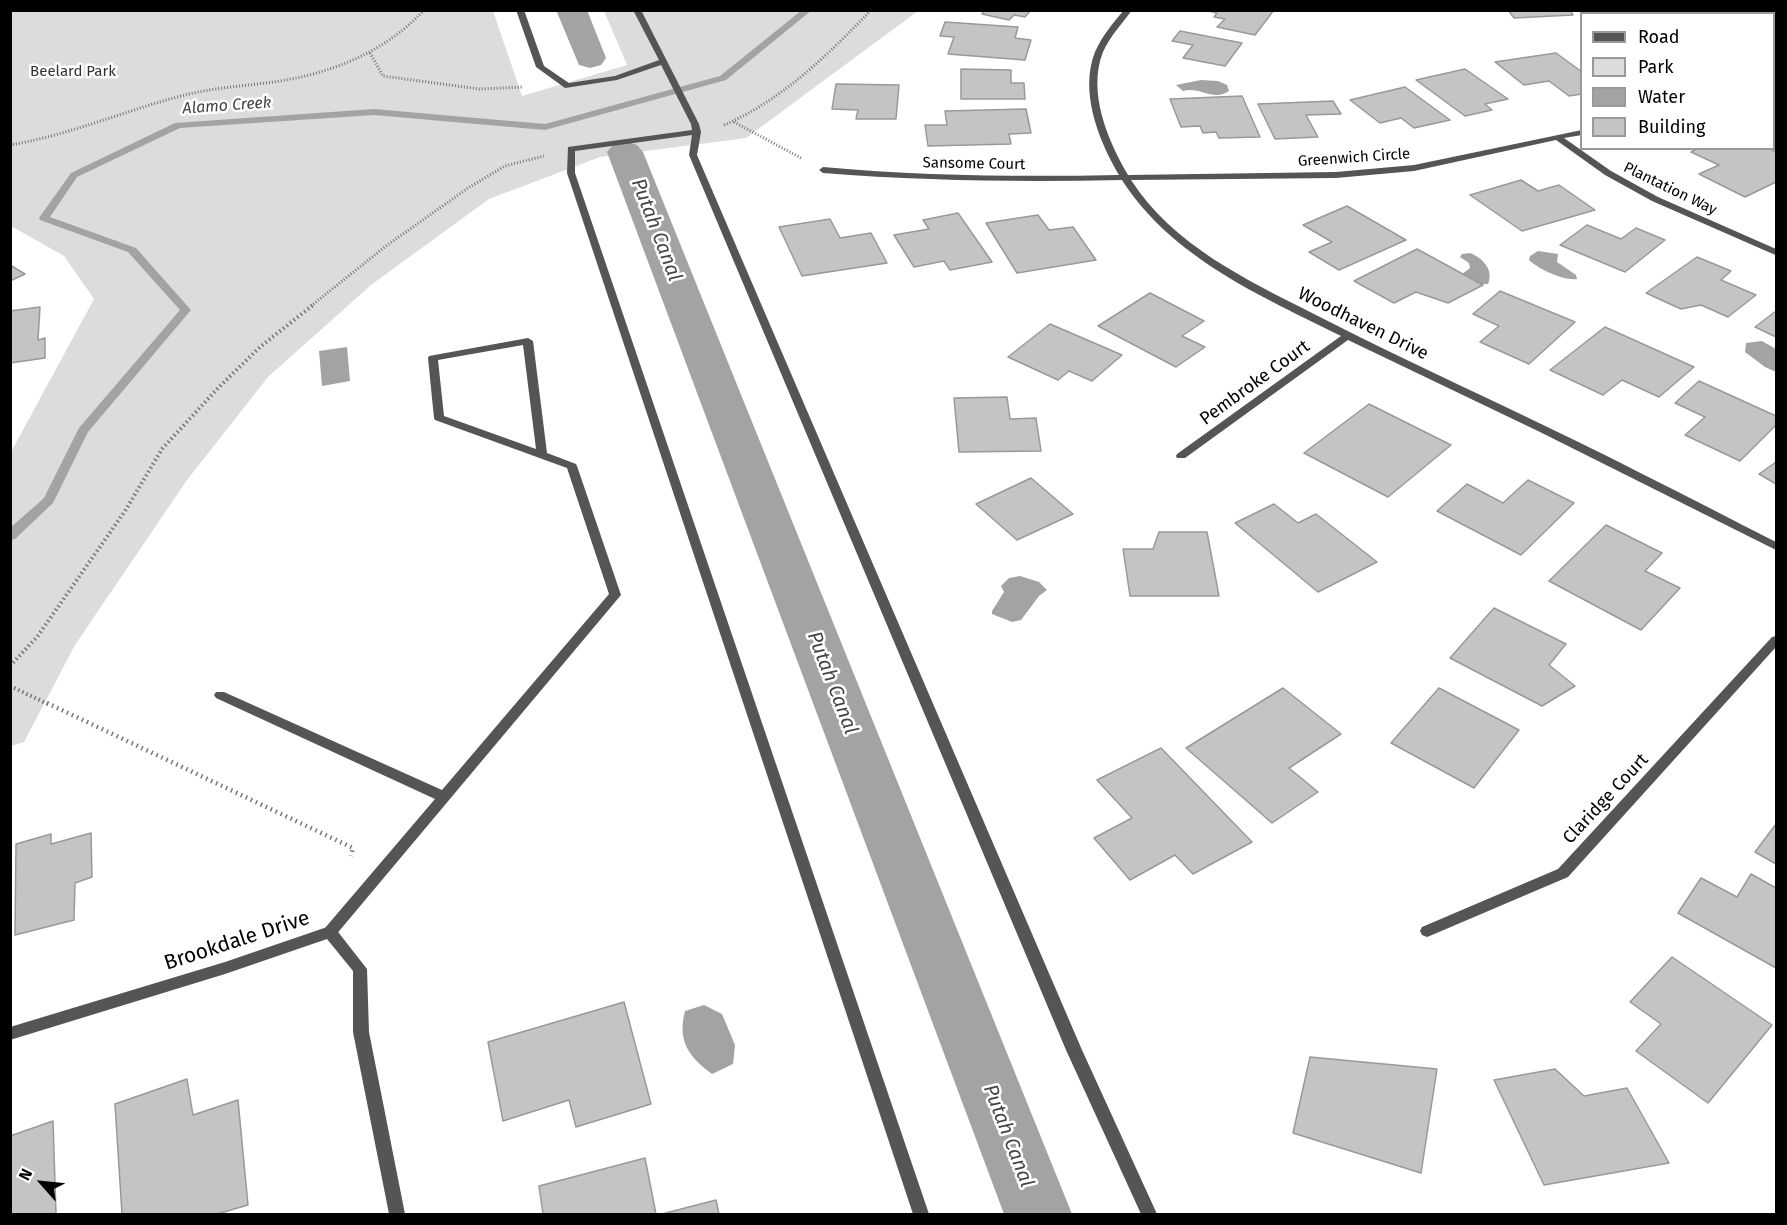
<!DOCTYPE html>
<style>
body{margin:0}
#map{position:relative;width:1787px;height:1225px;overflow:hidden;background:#fff;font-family:"Fira Sans",sans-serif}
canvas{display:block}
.frame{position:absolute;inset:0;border:12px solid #000;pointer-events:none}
.legend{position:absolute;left:1580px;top:12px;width:195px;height:138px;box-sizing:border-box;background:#fff;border:2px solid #999;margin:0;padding:8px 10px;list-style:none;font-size:18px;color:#000}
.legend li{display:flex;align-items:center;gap:12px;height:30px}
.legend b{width:30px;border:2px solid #999}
.north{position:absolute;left:12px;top:1153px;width:60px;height:60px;-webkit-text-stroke:4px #fff;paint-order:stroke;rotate:297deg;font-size:16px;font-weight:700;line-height:24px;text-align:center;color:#000}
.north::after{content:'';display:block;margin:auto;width:21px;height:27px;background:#000;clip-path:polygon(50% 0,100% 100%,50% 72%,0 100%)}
</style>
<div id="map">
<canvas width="1787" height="1225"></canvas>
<div class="frame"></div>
<ul class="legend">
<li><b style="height:8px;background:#555"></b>Road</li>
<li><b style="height:16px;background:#dcdcdc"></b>Park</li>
<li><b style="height:16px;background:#a3a3a3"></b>Water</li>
<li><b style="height:16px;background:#c4c4c4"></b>Building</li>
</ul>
<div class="north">N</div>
</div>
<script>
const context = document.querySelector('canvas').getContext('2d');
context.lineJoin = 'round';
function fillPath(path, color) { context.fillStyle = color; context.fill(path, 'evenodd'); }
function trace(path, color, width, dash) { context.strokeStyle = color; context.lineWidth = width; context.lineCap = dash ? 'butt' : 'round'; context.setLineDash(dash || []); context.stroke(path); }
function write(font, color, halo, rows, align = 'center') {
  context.font = font + ' "Fira Sans",sans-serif'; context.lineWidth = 5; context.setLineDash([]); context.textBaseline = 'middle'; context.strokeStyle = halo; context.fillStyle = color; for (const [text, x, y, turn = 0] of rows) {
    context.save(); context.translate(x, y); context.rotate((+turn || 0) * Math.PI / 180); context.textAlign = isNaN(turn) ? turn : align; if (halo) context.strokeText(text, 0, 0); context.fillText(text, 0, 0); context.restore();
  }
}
fillPath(new Path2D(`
 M11,11h482l29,85 105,-31 -23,-54h314l-172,127 -146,19 -111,42 -118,86 -103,92 -81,103 -112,165 -51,97 -13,4v-294l83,-153 -30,-43 -53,-30z`), '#dcdcdc');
fillPath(new Path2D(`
 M1201,80l17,1 9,4 2,6c-15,11 -30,-5 -46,0l-7,-6z
 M1538,251l20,3 -1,8 19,13 1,4c-13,2 -39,-10 -48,-19l1,-4z
 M1470,253c13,5 24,17 18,31h-7l-19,-10 8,-6 -1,-5 -9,-6 2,-3z
 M1762,341l14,8v23l-11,-5 -20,-15 1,-9z
 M347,347l3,34 -28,5 -3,-35z
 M1020,576l19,6 8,8 -8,6 -18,24 -9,2 -20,-8v-3l12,-19 -3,-6 8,-8z
 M704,1005l18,9 13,31 -2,19 -21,10c-23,-17 -35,-33 -27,-63z`), '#a3a3a3');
fillPath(new Path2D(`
 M802,10h10l-86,70 -181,50 -171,-15 -194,13 -103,49 -27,40 86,31 55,62 -103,122 -35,71 -38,36 -5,1v-12l34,-30 35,-70 101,-118 -52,-58 -88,-32 -1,-2 32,-45 104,-50 199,-14 171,15 175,-48z`), '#a3a3a3');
fillPath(new Path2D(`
 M556,10h31l19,48 -5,7 -11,3 -11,-3z
 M625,141l12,4 6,7 429,1062h-68l-397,-1062 6,-7z`), '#a3a3a3');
const building = new Path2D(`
 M985,10h46l-6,7 -11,-2 -5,5 -27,-6z
 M1204,10h70l-19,25 -38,-8 8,-8 -11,-2 3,-4z
 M1508,10h62l3,5 -59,3z
 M945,22l73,5 -3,11 16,2 -6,20 -77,-6 6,-17 -14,-1z
 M1180,31l62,12 -17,23 -42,-8 10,-13 -21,-4z
 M1774,33h2v33h-2z
 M1556,53l26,19v22l-13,2 -20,-15 -25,4 -29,-23z
 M961,69l50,1v13h13l1,16h-64z
 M1465,69l43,30 -23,5 7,6 -27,6 -49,-36z
 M836,84l63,1 -3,34h-40l2,-9 -26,-1z
 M1405,87l45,33 -36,8 -13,-10 -21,5 -30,-23z
 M1242,96l18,41 -41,1 -3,-6 -13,1 -3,-7 -19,1 -11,-28z
 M1333,101l8,13 -35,1 12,22 -43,2 -17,-35z
 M1026,109l5,24 -22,1 2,10 -83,2 -3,-21h22l-2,-14z
 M1698,148h71l7,4v30l-31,15 -46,-23 20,-9 -28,-13z
 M1521,180l17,11 21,-6 36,25 -73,21 -52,-36z
 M1347,206l59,34 -67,30 -30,-18 23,-10 -29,-17z
 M958,213l34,49 -42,8 -6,-9 -30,6 -20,-32 35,-6 -6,-9z
 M1038,215l11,15 24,-3 23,33 -79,13 -31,-50z
 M830,219l10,19 31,-5 16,30 -85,13 -23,-49z
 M1587,225l34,14 15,-11 29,12 -40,32 -65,-27z
 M1417,249l66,36 -35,18 -32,-11 -22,11 -40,-22z
 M1697,257l34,14 -10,9 35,15 -28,22 -27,-12 -20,4 -35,-16z
 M10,265l15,9 -15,7z
 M1500,291l75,31 -46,42 -49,-22 19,-16 -26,-12z
 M1150,293l54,28 -22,15 23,11 -29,20 -78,-41z
 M40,307l-2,33 7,-2v20l-35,5v-52z
 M1776,311v26l-21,-10z
 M1050,324l72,31 -30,26 -23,-10 -11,9 -50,-23z
 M1605,327l89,40 -35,30 -37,-17 -19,15 -53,-25z
 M1699,381l77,35v9l-36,36 -55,-26 20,-18 -30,-14z
 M1007,397l3,22 26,-1 5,33 -82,1 -5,-54z
 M1369,404l82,41 -63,52 -84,-44z
 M1776,462v22l-17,-10z
 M1031,478l42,36 -56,26 -41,-36z
 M1528,480l46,23 -53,52 -84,-44 30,-27 36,19z
 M1274,504l24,19 18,-9 61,48 -59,30 -83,-69z
 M1606,525l56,28 -17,18 35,17 -39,42 -92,-49z
 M1159,532h48l12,64h-89l-7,-47h30z
 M1494,608l72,36 -17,21 26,21 -33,20 -92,-48z
 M1283,688l58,46 -52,34 29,24 -46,31 -86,-75z
 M1439,688l80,42 -45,58 -83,-45z
 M1161,748l91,94 -59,32 -18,-19 -45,25 -36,-42 38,-20 -35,-38z
 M1776,824v40l-21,-12z
 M91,833l1,44 -17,6 -1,37 -59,15 1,-91 35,-10v10z
 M1751,874l25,14v80l-98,-55 23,-35 36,19z
 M1672,957l100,68 -64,78 -72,-52 25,-27 -31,-22z
 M624,1002l27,102 -75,23 -7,-27 -66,21 -15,-79z
 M1310,1057l127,12 -16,104 -128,-40z
 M1555,1069l29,27 43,-8 42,75 -125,22 -50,-105z
 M187,1079l6,36 45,-15 10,105 -31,9h-95l-7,-110z
 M53,1121l3,93h-46v-78z
 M645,1158l11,56h-113l-4,-28z
 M716,1200l3,14h-57z`);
fillPath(building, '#c4c4c4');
trace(building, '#999', 1.5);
trace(new Path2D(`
 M370,53l13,23 96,13 44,-2
 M734,122l67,36
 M724,125c57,-24 105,-71 147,-115
 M10,145c60,-10 116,-35 175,-50 31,-8 63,-9 95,-14 55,-9 106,-30 144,-71
 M311,306l75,-60 82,-58 37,-22 39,-10`), '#777', 3, [1, 2]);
trace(new Path2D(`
 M10,666l27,-29 88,-126 37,-62 56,-61 42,-41 53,-42
 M10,686l40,19`), '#777', 4, [1.5, 3]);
trace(new Path2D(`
 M47,703l306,145 -2,8`), '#777', 4.5, [1.5, 4]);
fillPath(new Path2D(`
 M516,10h8l20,56 25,17 46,-7 44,-16 -26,-50h8l58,114 2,8 -4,23 385,895 75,164h-16l-75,-164 -377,-895 3,-20 -117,16v22l354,1041h-16l-346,-1041 1,-26 124,-17 -1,-6 -30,-59 -44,15 -52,8 -29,-21z
 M528,338l5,3 14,112 29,11 1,2 44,129 -286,341 -5,2 -5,-2 -2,-4 2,-4 110,-129 -219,-101 -2,-3 2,-3h8l218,98 167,-196 -42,-126 -132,-48 -1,-2 -6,-60 1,-2zM523,345l13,104 -92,-33 -6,-56z`), '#555');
fillPath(new Path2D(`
 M1124,10h8c-10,14 -22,26 -29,42 -16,40 5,89 25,123l208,-3 78,-7 168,-35v5l-18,3 47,33 47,26 118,52v6l-3,-1 -121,-53 -47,-26 -49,-35 -142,31 -78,7 -205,2c42,65 114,99 181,133 66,34 133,65 200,97 89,42 176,87 264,132v8l-236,-118 -192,-92 -163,118h-8l-1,-2 1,-2 164,-118c-80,-40 -169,-78 -219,-156 -100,2 -199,1 -299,-7l-4,-3 4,-3c99,9 197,10 296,8 -20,-34 -40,-83 -24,-123 7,-16 18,-29 29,-42z
 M1774,99h2v4h-2z
 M1776,636v11l-208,230 -136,58 -5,2 -5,-2 -2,-4 2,-4 136,-58 214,-232z
 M330,926l5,2 32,41 2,63 36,182h-16l-36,-182v-61l-26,-32 -102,35 -215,66v-13l215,-65z`), '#555');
write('15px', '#333', '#fff', [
 ["Beelard Park",73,72]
]);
write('15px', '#000', '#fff', [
 ["Greenwich Circle",1354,158,-4],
 ["Sansome Court",974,164,1],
 ["Plantation Way",1670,189,26]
]);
write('italic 16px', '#444', '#fff', [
 ["Alamo Creek",227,106,-4]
]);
write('18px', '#000', '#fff', [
 ["Woodhaven Drive",1363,324,26],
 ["Pembroke Court",1255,383,-36],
 ["Claridge Court",1606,799,-47]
]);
write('italic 20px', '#444', '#fff', [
 ["Putah Canal",656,230,69],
 ["Putah Canal",832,683,69],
 ["Putah Canal",1008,1136,69]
]);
write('21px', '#000', '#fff', [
 ["Brookdale Drive",237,941,-18]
]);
</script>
